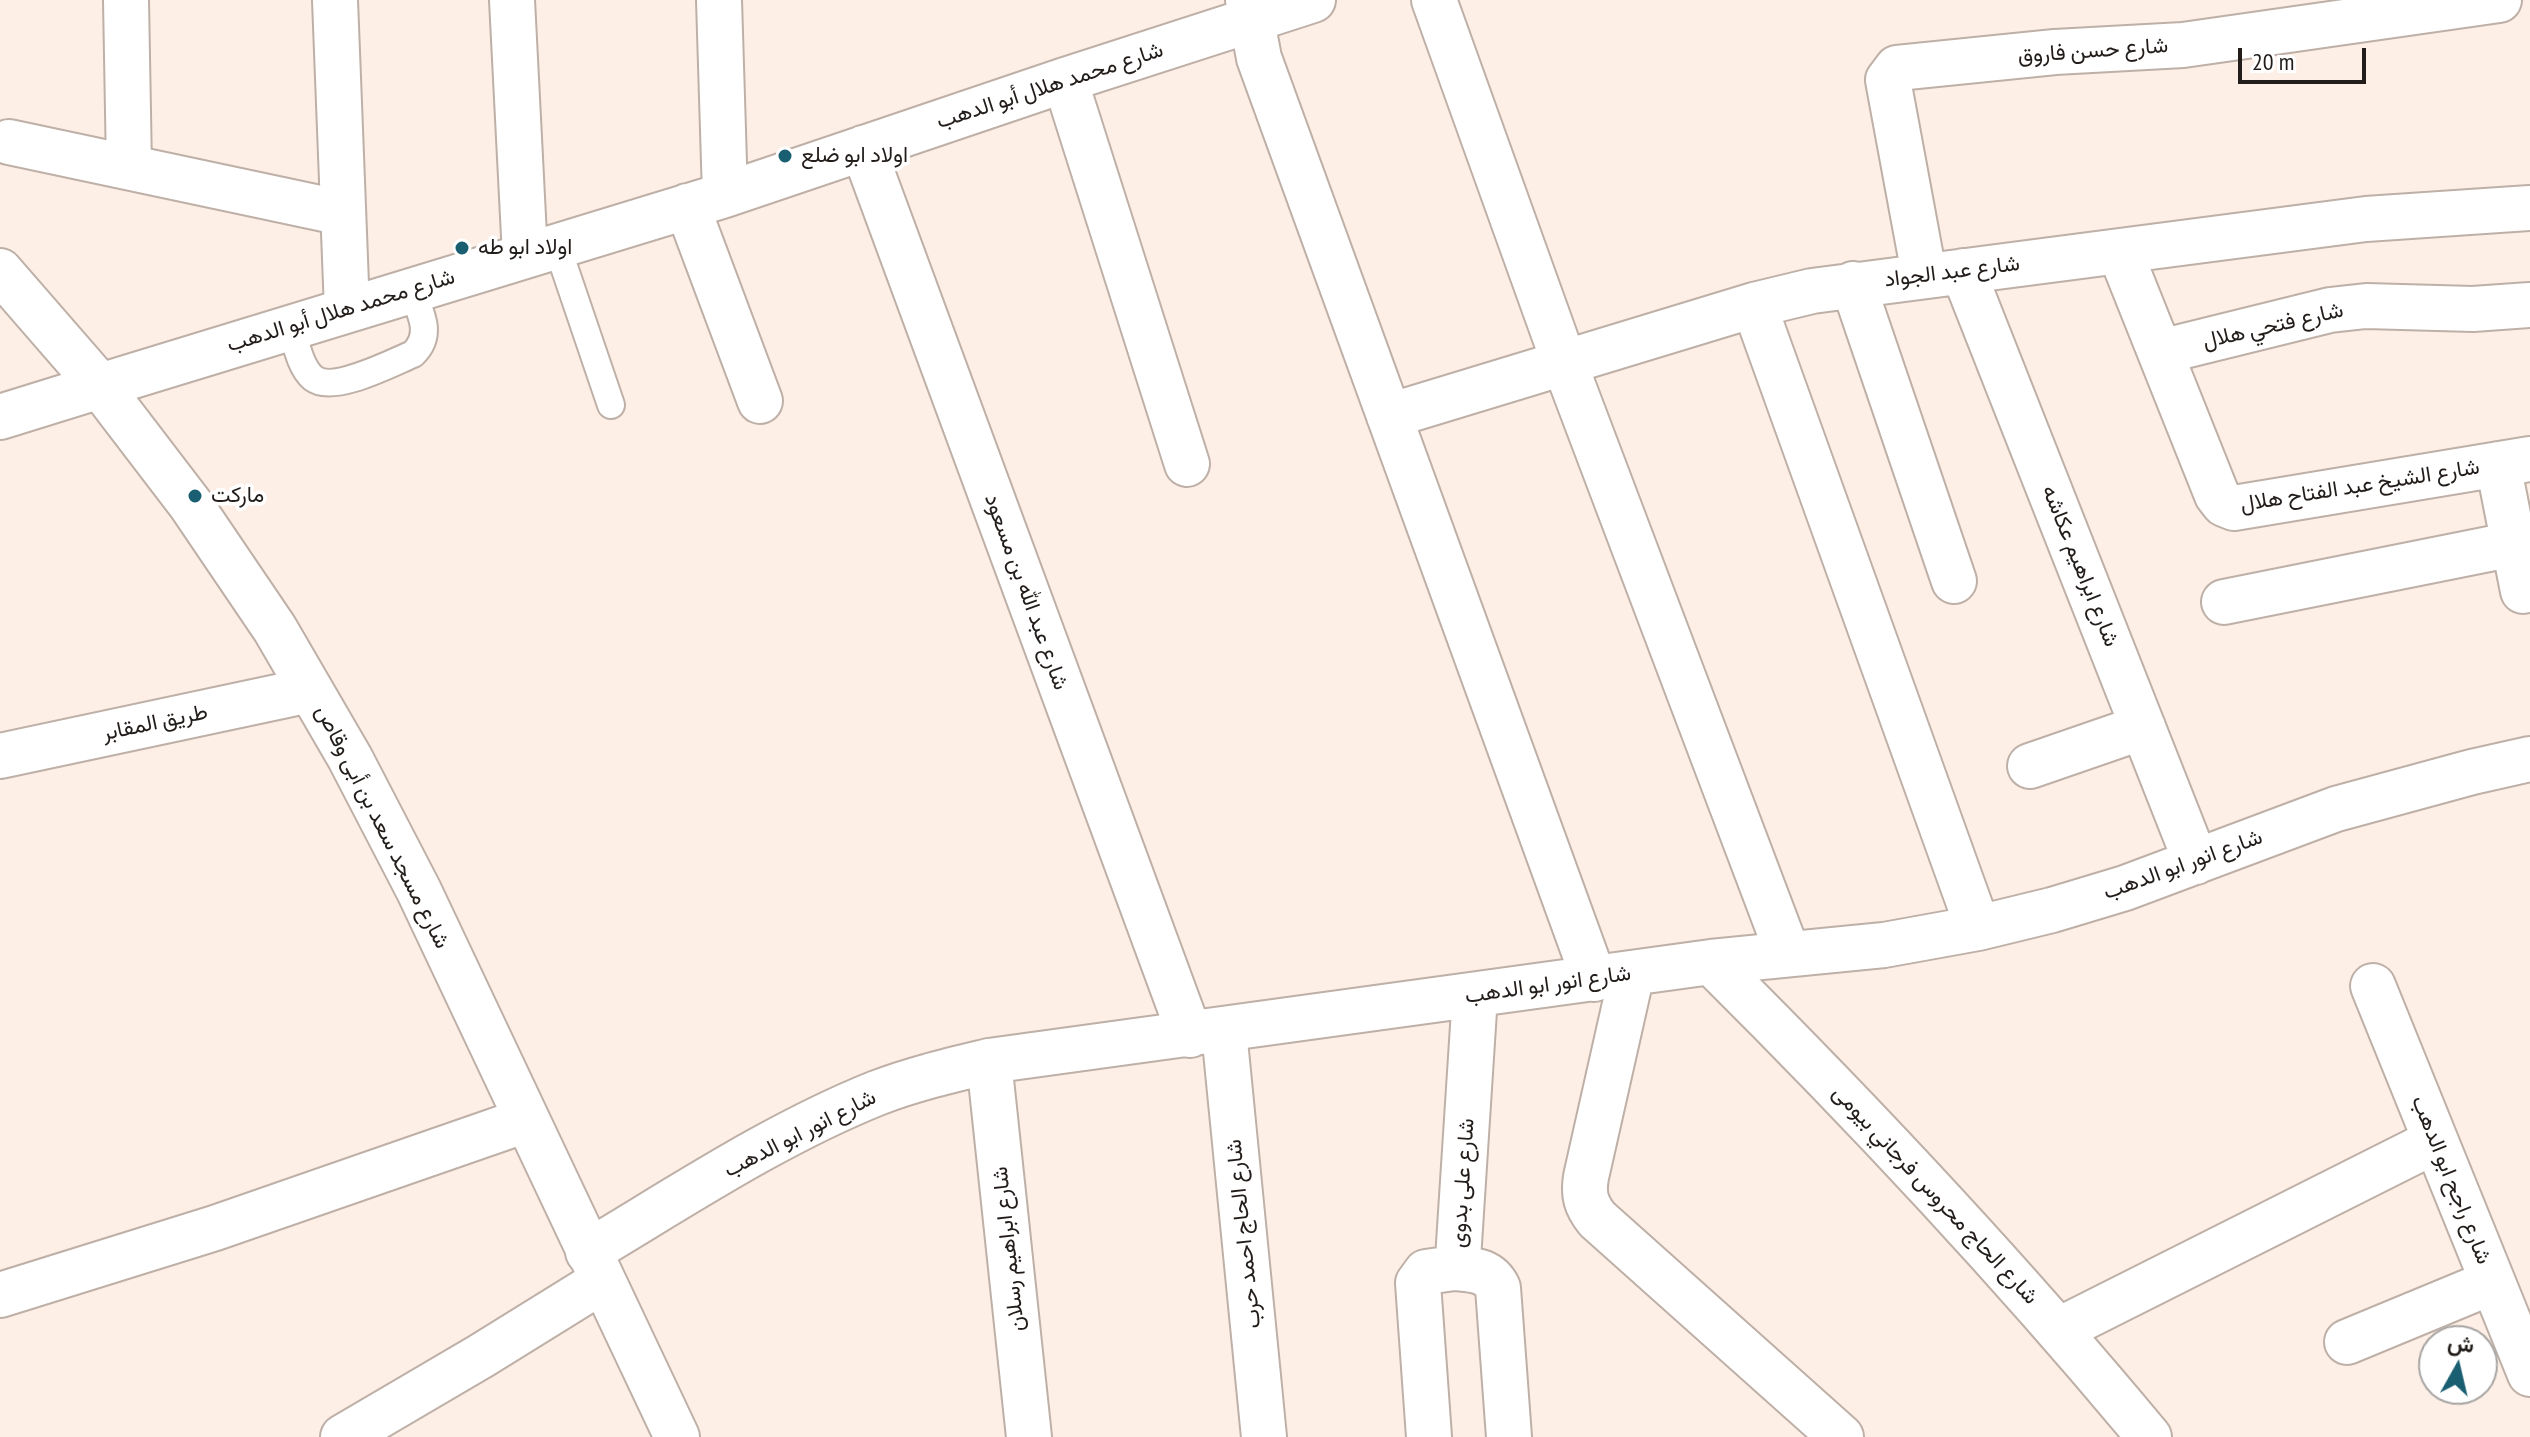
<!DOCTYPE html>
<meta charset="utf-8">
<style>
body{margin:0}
#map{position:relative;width:2530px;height:1437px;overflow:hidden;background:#feefe6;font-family:"PT Sans Narrow",Vazirmatn,sans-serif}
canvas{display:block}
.north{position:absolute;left:2418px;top:1325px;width:80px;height:80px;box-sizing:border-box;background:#fff;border:2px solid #a7a5a3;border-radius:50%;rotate:8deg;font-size:22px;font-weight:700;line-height:32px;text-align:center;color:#221d1a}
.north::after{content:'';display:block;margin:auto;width:28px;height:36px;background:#195f71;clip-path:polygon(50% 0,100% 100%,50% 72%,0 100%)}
.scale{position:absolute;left:2238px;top:48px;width:128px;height:36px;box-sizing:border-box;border:4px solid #221d1a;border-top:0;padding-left:10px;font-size:24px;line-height:28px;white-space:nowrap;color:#221d1a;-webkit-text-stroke:6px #fff;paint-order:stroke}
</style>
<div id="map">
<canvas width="2530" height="1437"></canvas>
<div class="north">ش</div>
<div class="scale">20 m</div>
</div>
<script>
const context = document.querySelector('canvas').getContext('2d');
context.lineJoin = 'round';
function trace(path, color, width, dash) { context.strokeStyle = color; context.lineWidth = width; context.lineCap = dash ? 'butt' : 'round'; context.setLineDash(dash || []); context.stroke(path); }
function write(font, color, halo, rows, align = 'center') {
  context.font = font + ' "PT Sans Narrow",Vazirmatn,sans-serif'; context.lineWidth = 7; context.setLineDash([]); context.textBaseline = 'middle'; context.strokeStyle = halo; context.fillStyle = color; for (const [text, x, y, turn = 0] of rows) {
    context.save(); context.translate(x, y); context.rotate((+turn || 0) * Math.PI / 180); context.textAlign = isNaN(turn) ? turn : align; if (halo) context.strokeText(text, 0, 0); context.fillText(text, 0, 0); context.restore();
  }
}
const service = new Path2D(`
 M557,246l54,159
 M291,327c5,16 9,40 22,51 20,16 78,-15 100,-24 21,-20 7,-42 -2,-65`);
const minor = new Path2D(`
 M126,0l3,167
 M335,0l12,310
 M512,0l13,256
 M719,0l6,195
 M1248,0l11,58 335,921
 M1434,0l130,362 224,592
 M1065,80l122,384
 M9,142l334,71
 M863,148l327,887
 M687,206l73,195
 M2120,252l97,243 7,9 10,4 296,-49
 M1963,271l233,591
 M1924,274l-36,-194 9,-12 158,-16 128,-7 316,-45
 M1853,284l101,297
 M1754,305l224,623
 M2160,352l170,-42 36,-4 107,3 57,-4
 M100,386l625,-191 340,-115 248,-80
 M1389,416l365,-111 58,-14 554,-72 164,-11
 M2498,464l25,127
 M2224,602l290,-58
 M0,756l310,-66
 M2030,766l113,-39
 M1711,962c153,152 300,309 438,475
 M1632,973l-46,204c-3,18 0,28 11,42l244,218
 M2373,986l157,388
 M1224,1031l40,406
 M989,1061l40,376
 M588,1252c94,-56 187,-118 289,-159 36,-14 75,-23 112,-32l722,-99 173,-17 94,-17 74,-18 73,-22 211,-79 136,-37 58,-13
 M1454,1268c18,2 35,1 44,20l11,149
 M0,1295l215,-67 311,-108
 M2059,1330l376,-189
 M2347,1342l145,-60
 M343,1437l138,-81 121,-75
 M1429,1437l-11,-154 8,-11 28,-4 4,-9 17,-264`);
const tertiary = new Path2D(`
 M0,271l100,115 91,119 84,124 75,129 69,133 258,546
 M0,417l100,-31`);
trace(service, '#beb0a7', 30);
trace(minor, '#beb0a7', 48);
trace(tertiary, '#beb0a7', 48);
trace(service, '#fff', 26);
trace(minor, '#fff', 44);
trace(tertiary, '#fff', 44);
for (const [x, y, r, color] of [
 [785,156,8,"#195f71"],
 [462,248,8,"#195f71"],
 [195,496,8,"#195f71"]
]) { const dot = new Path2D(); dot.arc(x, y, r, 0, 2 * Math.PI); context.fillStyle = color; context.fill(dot); trace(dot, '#fff', 3); }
write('22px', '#221d1a', '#fff', [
 ["شارع حسن فاروق",2093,51,-4],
 ["شارع محمد هلال أبو الدهب",1050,86,-18],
 ["شارع عبد الجواد",1952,272,-7],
 ["شارع محمد هلال أبو الدهب",341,311,-17],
 ["شارع فتحي هلال",2273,326,-13],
 ["شارع الشيخ عبد الفتاح هلال",2360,486,-9],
 ["شارع ابراهيم عكاشه",2080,566,68],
 ["شارع عبد الله بن مسعود",1026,592,70],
 ["طريق المقابر",155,723,-12],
 ["شارع مسجد سعد بن أبى وقاص",382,827,63],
 ["شارع انور ابو الدهب",2183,865,-20],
 ["شارع انور ابو الدهب",1548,985,-8],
 ["شارع انور ابو الدهب",800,1134,-27],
 ["شارع راجح ابو الدهب",2451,1180,68],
 ["شارع على بدوى",1463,1183,-86],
 ["شارع الحاج محروس فرجاني بيومى",1935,1195,47],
 ["شارع الحاج احمد حرب",1244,1234,-96],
 ["شارع ابراهيم رسلان",1009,1249,-96]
]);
write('22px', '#221d1a', '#fff', [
 ["اولاد ابو ضلع",801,156],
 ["اولاد ابو طه",478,248],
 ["ماركت",211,496]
], 'left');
</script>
